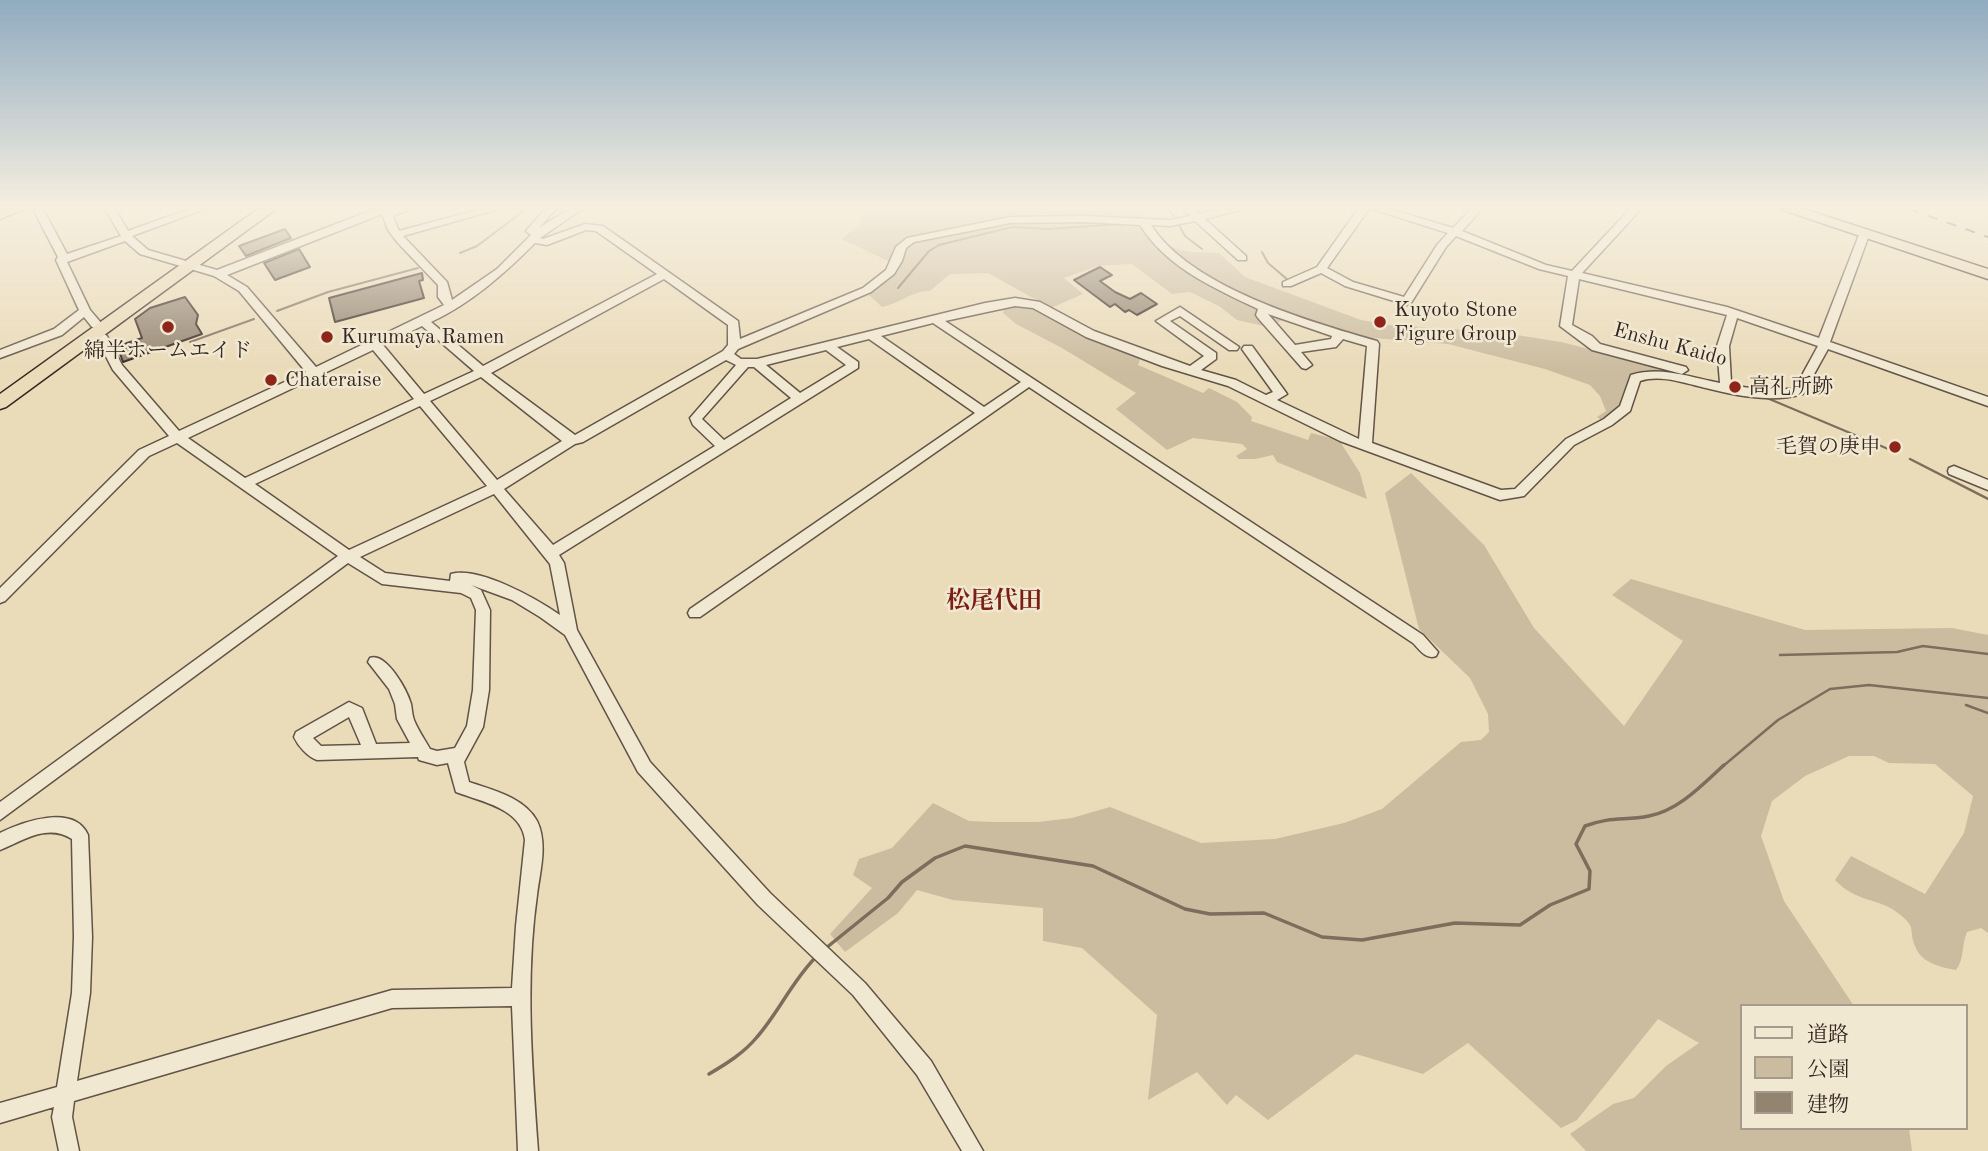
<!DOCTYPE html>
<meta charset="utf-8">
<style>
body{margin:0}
#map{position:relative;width:1988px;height:1151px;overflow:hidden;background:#eadbb9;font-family:"Old Standard TT","Noto Serif JP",serif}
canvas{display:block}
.legend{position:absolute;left:1740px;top:1004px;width:228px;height:126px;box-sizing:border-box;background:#f1e8d2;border:2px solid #a59a8b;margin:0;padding:9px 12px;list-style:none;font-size:21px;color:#342621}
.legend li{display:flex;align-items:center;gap:14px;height:35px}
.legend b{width:35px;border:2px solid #a59a8b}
</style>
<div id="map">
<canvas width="1988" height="1151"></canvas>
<ul class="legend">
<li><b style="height:9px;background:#f1e8d2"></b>道路</li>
<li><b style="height:19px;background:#cbbc9f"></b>公園</li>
<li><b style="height:19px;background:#938470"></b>建物</li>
</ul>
</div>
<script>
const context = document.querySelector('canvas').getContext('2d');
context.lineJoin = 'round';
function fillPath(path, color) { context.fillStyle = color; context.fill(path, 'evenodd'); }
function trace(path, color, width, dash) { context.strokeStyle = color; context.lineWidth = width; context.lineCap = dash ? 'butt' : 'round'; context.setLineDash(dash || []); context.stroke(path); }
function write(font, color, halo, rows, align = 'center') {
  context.font = font + ' "Old Standard TT","Noto Serif JP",serif'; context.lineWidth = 5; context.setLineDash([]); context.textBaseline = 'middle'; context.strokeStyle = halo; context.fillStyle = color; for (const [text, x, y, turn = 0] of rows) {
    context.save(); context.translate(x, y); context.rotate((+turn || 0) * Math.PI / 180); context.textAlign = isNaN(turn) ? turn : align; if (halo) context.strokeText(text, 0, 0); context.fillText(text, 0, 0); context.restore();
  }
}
fillPath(new Path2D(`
 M870,209h275l-4,8c23,35 38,35 78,36l26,24 116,43 29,5 108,7 63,10 113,28 -5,3 -25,-3 -12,5 -11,31 -20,14 -4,-3 9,-6 -6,-15 -10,-11 -45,-16 -97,-25 -75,-6 -84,-21 -21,10 -31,-7 -18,-14 -29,-14 -18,2 -40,-30 -34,2 -34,12 19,16 -32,14 -63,-35 -38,1 -20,17c-16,-1 -32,13 -48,16l-13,-12 12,-9 16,-21 -56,-26 19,-13 1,-10z
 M1032,306l108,53 -2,6 65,28 6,-5 28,14 15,15 -1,4 57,19 3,-7 28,7 21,33 7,26 -90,-37 -4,-7 -18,4h-16l-3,-3 11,-7 -5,-5 -49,-6 -26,12 -51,-41 20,-16 -74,-45 -46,-24 -13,-11 1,-6z
 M1411,473l73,72 50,83 90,98 59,-85 -71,-46 19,-16 174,51 147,-2 36,7v298l-7,-5 -14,4c-6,14 -2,26 -11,38 -16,-3 -35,-7 -41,-24 -7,-16 3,-18 -17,-33 -19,-15 -41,-10 -63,-33l16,-24 74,38 39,-61 9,-37 -38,-32 -46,-1 -15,-7h-25l-44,20 -33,25 -11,35 23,65 70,105h-113v122h168l3,23h-326l-16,-17 43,-30 21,-6 32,-32 33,-23 -41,-24 -81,101 -16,8 -93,-85 -45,31 -67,-20 -88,66 -32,-25 -9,10 -30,-33 -49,28 9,-85 -75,-67 -39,-7v-33l-90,-8 -36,-10 -19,23 -53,39 -15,-18 42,-46 -19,-13 6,-16 33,-11 41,-45 36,18 24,1h45l34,-4 38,-11 91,36 74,-4 69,-16 38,-14 79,-67 20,-2 8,-8 -1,-18 -18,-36 -51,-49 -34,-136z`), '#cbbc9f');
trace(new Path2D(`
 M1169,209l8,12
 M553,211l13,-2
 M1179,225l6,11 17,13
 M1262,252l6,11 20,17
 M460,253l17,-7 48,-36
 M898,288l31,-37 10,-6 73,-18 36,2 73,-5
 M277,311l51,-19 90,-24
 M190,342l64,-23
 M1767,398l126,53`), '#7c6d5d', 2);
trace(new Path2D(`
 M1910,459l78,40
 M1780,655l117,-3 26,-6 65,8
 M1966,705l22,8
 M1722,767l56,-47 52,-31 39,-4 119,13`), '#7c6d5d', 2.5);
trace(new Path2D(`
 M826,948l62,-50 14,-16 33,-24 30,-12 128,20 92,43 25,5 54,-1 58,24 40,3 93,-17 65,2 30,-20 39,-16 1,-18 -14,-27 9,-18c27,-10 39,-5 64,-10 30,-6 53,-31 75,-51
 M709,1074c17,-10 35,-21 48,-37 22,-25 35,-56 59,-80`), '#7c6d5d', 3.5);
const building = new Path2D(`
 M285,229l6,9 -45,18 -7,-10z
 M299,249l11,18 -35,13 -11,-17z
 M1100,267l12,8 -12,6 15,11 15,7 11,-6 16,11 -20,11 -8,-5 -4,2 -10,-8 -5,3 -36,-27z
 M422,273l1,7 -4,1 5,17 -89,24 -6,-24z
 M185,297l13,18 -2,9 6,10 -79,28 -4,-11 7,-2 -2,-5 18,-6 -7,-19 15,-11z`);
fillPath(building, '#938470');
trace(building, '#342621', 2);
const minor = new Path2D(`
 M8,209h16l-24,10v-7z
 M33,209h10l24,45 54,-18 -16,-27h10l13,22 61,-22h16l-73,27 16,14 69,20 158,-61h36l-18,7 6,15 81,-22h19l-96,27 44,46 5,18 45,-31 34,-34 -5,-4 19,-22h11l-17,19 30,-19h13l-42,29 3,1 42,-15 18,2 135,95 2,18 123,-51 23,-18 10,-23 11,-9 103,-21 74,-1 86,4 20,-4 -7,-7h12l4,5 22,-5h22l-38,10 41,37v4h-8l-43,-39 -25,5 -19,-1c39,62 159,97 226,116l2,3 -7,99 129,47 14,-1 51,-50 38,-20 16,-13 11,-31c30,-9 58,2 89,8l-3,-37 10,-31 -148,-36 -7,46 20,11 8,8 86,23 2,3 -6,4 -90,-24 -32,-24 8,-50 -29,-7 -83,-33 -10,11 -35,56 -4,2 -62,-19 -24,-13 -30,13h-8v-4l34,-15 41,-58h11l-42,59 26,14 51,15 33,-52 11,-12 -76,-24h18l63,19 18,-19h11l-20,22 84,34 26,6 58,-62h11l-59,64 145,34 92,31 40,-103 5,-3 5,3 -39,107 158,55v9l-160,-57 -25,45c-36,10 -73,0 -109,-9 -17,-4 -36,-10 -54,-4l-10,30 -18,14 -38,20 -50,51 -24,4 -160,-59 -112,-55 -66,-20 -76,-29 -53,-29 -18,-2 -70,15 478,314 15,17 -2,4c-10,4 -16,-6 -23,-13l-384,-256 -329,230h-10l-2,-4 2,-4 285,-196 -106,-74 -32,8 21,15v6l-299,187 5,8 13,67 73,132 120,131 95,90 66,78 52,90h-21l-45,-76 -64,-80 -95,-90 -120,-133 -73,-137 -25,-18 -28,-17 -41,-15 10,5 9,20 -1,80 -6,37 -19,35 5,20c23,8 55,15 68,39 11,23 3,50 0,74 -12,85 -5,171 1,256h-20l-6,-145 -120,2 -318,93 -2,16 7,34h-20l-7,-34 2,-10 -54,16v-20l57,-16 15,-94 2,-56 -2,-98c-25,-16 -49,2 -72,11v-17c22,-11 74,-30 88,2l4,102 -2,56 -13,88 315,-91 120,-2 4,-62 9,-86c-4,-32 -43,-38 -69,-48l-8,-29 -11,2 -18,-5 -1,-3 -101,3c-9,-3 -19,-14 -23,-23l2,-5 53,-30 13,6 14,36 34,-1 -13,-24 -2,-15 -6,-15 -21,-27 2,-4c16,-6 37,32 41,46 1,5 1,11 3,16 4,10 11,20 16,29l7,2 18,-3 12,-22 6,-36 3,-80 -5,-12 -10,-5 -79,-9 -34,-21 -348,257v-18l338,-246 -161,-113 -28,13 -144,145 -5,2v-15l139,-138 30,-14 -56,-66 -15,-29 -8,-7 2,-3h8l7,5 15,29 57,66 127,-59 -67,-81 -25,-15 -74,-22 -15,-13 -58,21 23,48 12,14 -2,3h-8l-8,-10 -22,18 -62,23v-8l54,-21 25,-19 -23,-50 2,-3zM382,214l6,16 9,12 41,43v12l6,8 -128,62 -69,-80 -20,-12zM1084,222l56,3c27,43 74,63 118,84l-2,6 2,3 44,50 4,1 6,-4 -11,-13 35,-5 7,-8 24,7 -8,93 -82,-39 10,-6 -35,-48h-8l-2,3 31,43 -7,3 -30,-15 -35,-10 15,-11v-6l-46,-32 10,-5 49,34h8l2,-3 -59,-40 -24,14 48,35 -14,10 -96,-35 -54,-29 -25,-4 -30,5 -228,56h-16l-7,-5 4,-5 133,-57 23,-18 8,-13 4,-13 8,-6 96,-19zM586,230l10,1 61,43 -174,92 -52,-44c39,-18 73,-48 104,-79l12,2zM664,279l64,46v20l-5,6 -148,84 -84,-62zM1268,314l64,22 -1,3 -36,6zM1737,318l81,28 -23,42 -24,3 -42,-6 2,-3 -2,-36zM933,323l88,59 -37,25 -103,-71zM422,326l52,45 -50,23 -41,-49zM373,350l41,49 -169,79 -57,-40zM826,350l20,15 -46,28 -34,-28zM726,360l10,5 -46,53 3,7 22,21 -162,99 -49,-56 71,-45 8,-2zM748,367h6l37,31 -67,42 -22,-21zM481,377l81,64 -65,39 -67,-79zM420,406l67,80 -138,64 -94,-66zM494,494l56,70 10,51c-23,-16 -81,-49 -109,-41l-1,7 -65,-8 -25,-16zM349,717l12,28 -40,1 -8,-8z
 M1954,466l34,14v10l-39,-16 -1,-3 1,-3z`);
const highway = new Path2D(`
 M258,209h18l-270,198 -6,2v-15z
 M1780,209h24l184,60v10z`);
trace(minor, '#625347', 3);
trace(highway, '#342621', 3);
fillPath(minor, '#f1e8d2');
fillPath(highway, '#eadbb9');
trace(new Path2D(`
 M1909,209l79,28`), '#342621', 2, [10, 10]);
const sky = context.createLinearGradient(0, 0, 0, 371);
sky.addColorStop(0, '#90abc0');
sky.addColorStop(0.56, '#f6efe0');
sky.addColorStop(1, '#f6efe000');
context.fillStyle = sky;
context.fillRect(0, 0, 1988, 371);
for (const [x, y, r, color] of [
 [1380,322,7,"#8f2418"],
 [168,327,7,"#8f2418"],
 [327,337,7,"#8f2418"],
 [271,380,7,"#8f2418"],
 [1735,387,7,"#8f2418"],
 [1895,447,7,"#8f2418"]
]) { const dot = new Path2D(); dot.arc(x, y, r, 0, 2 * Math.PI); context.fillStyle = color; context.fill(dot); trace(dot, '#f1e8d2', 2.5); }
write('21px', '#342621', '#f1e8d2', [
 ["Kuyoto Stone",1394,310],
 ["Figure Group",1394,334],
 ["Kurumaya Ramen",341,337],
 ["綿半ホームエイド",168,351,"center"],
 ["Chateraise",285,380],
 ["高礼所跡",1749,387],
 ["毛賀の庚申",1881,447,"right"]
], 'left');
write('21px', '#342621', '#f1e8d2', [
 ["Enshu Kaido",1670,345,15]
]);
write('bold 24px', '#7a1f14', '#f1e8d2', [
 ["松尾代田",994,602]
]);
</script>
